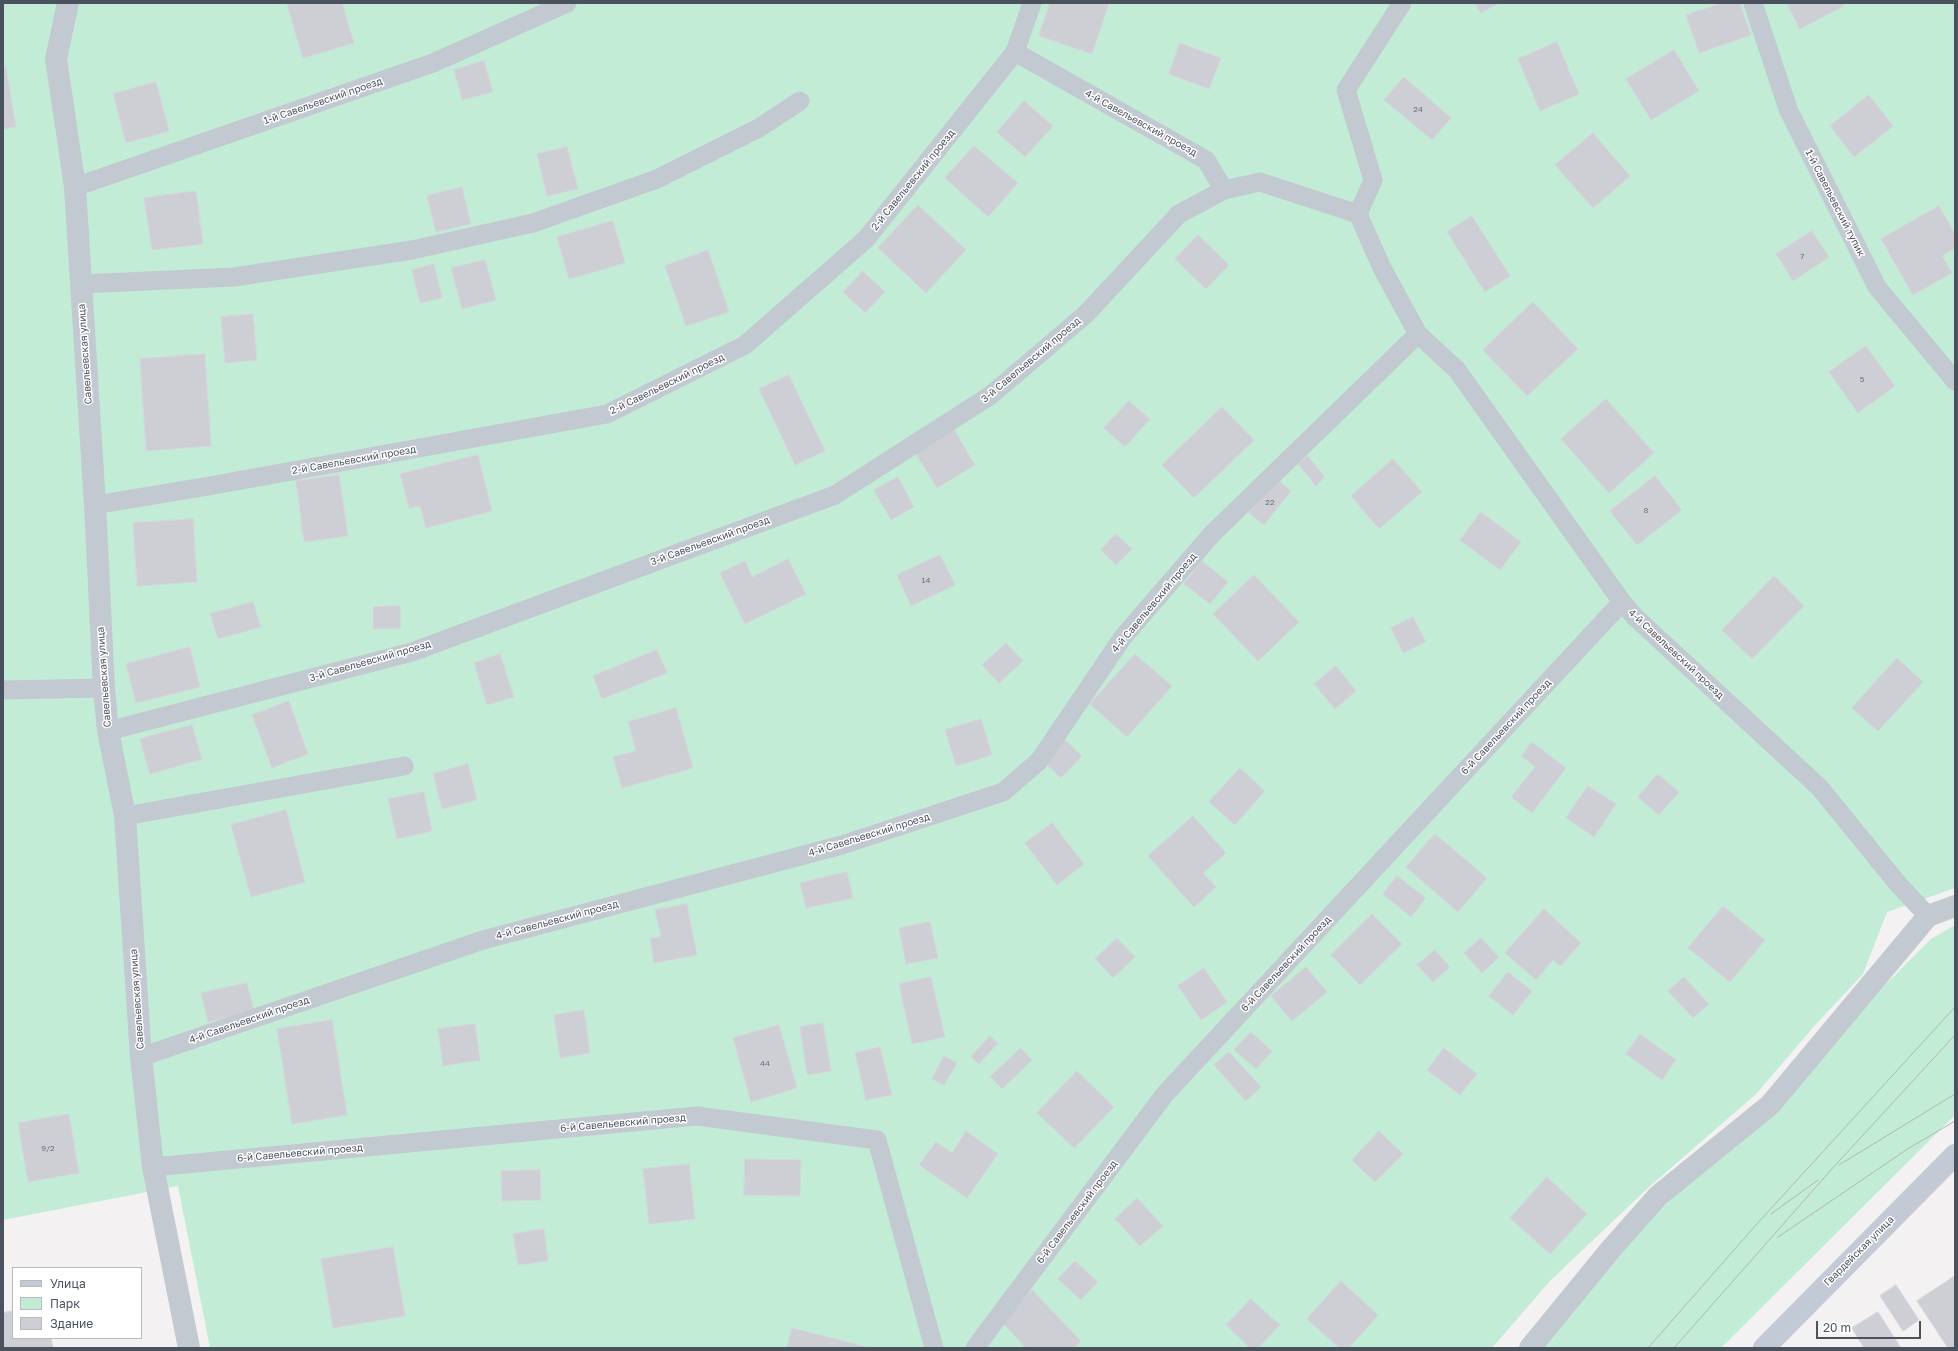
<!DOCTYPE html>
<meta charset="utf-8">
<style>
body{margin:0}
#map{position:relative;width:1958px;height:1351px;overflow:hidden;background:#f3f1f1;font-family:"Golos Text",sans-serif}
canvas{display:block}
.frame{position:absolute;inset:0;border:4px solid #4a525d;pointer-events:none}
.legend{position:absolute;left:12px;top:1267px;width:130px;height:72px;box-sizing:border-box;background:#fff;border:1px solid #b7babe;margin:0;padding:5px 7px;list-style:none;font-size:12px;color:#4a525d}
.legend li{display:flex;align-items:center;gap:8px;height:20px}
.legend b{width:20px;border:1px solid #b7babe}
.scale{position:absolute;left:1816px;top:1321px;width:105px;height:18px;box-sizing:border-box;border:2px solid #4a525d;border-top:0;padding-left:5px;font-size:12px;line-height:14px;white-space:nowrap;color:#4a525d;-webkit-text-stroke:3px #fff;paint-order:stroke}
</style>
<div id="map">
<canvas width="1958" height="1351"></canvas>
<div class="frame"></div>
<ul class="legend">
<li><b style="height:5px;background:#c3cad5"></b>Улица</li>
<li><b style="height:11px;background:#c3ecd7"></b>Парк</li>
<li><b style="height:11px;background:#cecfd5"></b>Здание</li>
</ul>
<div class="scale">20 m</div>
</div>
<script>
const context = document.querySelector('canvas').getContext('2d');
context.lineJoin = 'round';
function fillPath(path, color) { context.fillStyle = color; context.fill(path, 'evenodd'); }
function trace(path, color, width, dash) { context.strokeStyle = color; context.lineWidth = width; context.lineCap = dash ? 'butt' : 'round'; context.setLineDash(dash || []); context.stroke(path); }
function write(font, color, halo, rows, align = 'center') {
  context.font = font + ' "Golos Text",sans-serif'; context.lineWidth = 3; context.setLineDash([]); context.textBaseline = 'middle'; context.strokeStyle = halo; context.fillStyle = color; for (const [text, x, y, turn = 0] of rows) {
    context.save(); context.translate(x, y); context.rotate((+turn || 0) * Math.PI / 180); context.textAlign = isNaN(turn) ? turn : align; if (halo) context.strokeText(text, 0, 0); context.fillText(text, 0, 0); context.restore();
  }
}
fillPath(new Path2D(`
 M3,3h1952v885l-68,24 -24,62 -47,50 -60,70 -107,93 -99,94 -58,67h-1282l-32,-162 -175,34z
 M1955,925v190l-234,233h-198l49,-57 95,-88 264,-264z`), '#c3ecd7');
const building = new Path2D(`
 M287,3h55l12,40 -51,15z
 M1050,3h59l-17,51 -53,-18z
 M1475,3h24l-18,10z
 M1723,3h17l11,32 -52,18 -13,-38z
 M1787,3h55l2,3 -44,23z
 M1557,42l22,52 -39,17 -22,-52z
 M1180,43l41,15 -12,31 -40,-15z
 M1674,50l25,41 -48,29 -25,-41z
 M484,61l9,31 -31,8 -8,-30z
 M3,67h3l10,60 -13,2z
 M1404,77l47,41 -19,22 -48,-40z
 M156,82l13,49 -43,12 -13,-49z
 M1869,95l24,31 -39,31 -24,-31z
 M1024,101l29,25 -28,31 -28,-25z
 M1593,133l37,43 -37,32 -38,-43z
 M974,146l44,37 -30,34 -43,-39z
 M567,147l11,42 -31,7 -10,-42z
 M462,187l9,37 -35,8 -9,-36z
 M196,191l7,53 -51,6 -8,-52z
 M918,205l48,45 -40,43 -48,-45z
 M1939,206l16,28v14l-13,8 10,17 -39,22 -32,-56z
 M1472,216l38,60 -25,16 -38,-60z
 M613,221l12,42 -56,16 -12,-42z
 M1812,231l17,26 -36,24 -17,-27z
 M1198,235l31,30 -23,24 -31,-30z
 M708,250l21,62 -43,14 -21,-60z
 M485,260l11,40 -34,9 -11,-41z
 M434,264l8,34 -22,5 -8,-33z
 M863,271l22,21 -20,21 -22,-21z
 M1533,302l45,47 -51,47 -44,-46z
 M253,314l4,46 -32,3 -4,-46z
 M1866,346l29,40 -37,27 -29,-41z
 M205,354l6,92 -65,5 -6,-92z
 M789,375l36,76 -30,14 -36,-76z
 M1606,399l48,54 -45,40 -48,-54z
 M1129,401l21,18 -25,28 -21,-19z
 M1222,407l32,33 -60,58 -32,-33z
 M954,429l21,36 -38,23 -22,-36z
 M478,455l14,56 -66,17 -6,-22 -11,2 -9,-34z
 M1308,456l17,21 -9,9 -18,-22z
 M1393,459l29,33 -43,37 -28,-33z
 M339,475l9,61 -44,6 -8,-61z
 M1655,476l27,34 -45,35 -27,-34z
 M898,477l16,30 -23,13 -17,-30z
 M1277,479l14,12 -27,34 -15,-12z
 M1481,512l40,30 -21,28 -40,-30z
 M193,519l4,63 -60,4 -4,-63z
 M1116,534l16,15 -16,16 -15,-15z
 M940,555l15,30 -44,21 -14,-31z
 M788,559l18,35 -61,30 -25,-51 25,-12 7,16z
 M1202,561l26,21 -18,22 -26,-20z
 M1254,575l45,47 -41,39 -45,-47z
 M1774,576l30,30 -52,53 -30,-29z
 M253,602l8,25 -43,12 -8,-25z
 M400,606l1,22 -28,1v-22z
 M1413,617l13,25 -23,11 -12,-25z
 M1006,643l17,18 -24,22 -17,-18z
 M190,647l10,40 -64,16 -10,-39z
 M657,650l10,23 -65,26 -9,-23z
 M500,654l14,43 -27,8 -13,-42z
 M1135,654l37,32 -45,51 -37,-33z
 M1897,658l26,24 -45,49 -26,-23z
 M1336,666l20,25 -21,18 -21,-25z
 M289,701l19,53 -36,14 -20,-53z
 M676,708l17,60 -71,20 -9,-31 23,-6 -8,-29z
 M981,719l11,36 -36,11 -11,-36z
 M192,725l10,34 -52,15 -10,-35z
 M1064,739l18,17 -21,22 -18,-17z
 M1532,742l34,26 -34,45 -21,-16 24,-30 -13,-11z
 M468,764l9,36 -35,9 -9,-35z
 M1240,768l25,23 -30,34 -26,-23z
 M1658,774l21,18 -20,23 -21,-18z
 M1588,786l28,18 -22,33 -28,-19z
 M424,792l8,39 -35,8 -9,-40z
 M286,810l19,72 -54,15 -20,-72z
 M1193,816l33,37 -23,20 13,14 -22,20 -46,-51z
 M1052,823l32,41 -27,21 -32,-42z
 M1435,834l52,44 -29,34 -52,-45z
 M847,872l6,26 -47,10 -6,-25z
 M1397,876l29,22 -15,19 -28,-23z
 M687,904l10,51 -43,8 -4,-25 11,-1 -6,-27z
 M1723,906l42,34 -35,42 -42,-34z
 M1544,909l37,34 -21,23 -7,-6 -17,20 -31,-27z
 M1372,914l30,30 -42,41 -29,-30z
 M930,922l8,36 -32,6 -7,-36z
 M1117,938l18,19 -22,21 -18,-19z
 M1481,938l18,19 -17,16 -18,-20z
 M1435,950l15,17 -17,15 -16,-17z
 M1306,967l21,25 -35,29 -21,-25z
 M1204,968l23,34 -26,18 -23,-34z
 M1508,972l24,19 -19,24 -24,-19z
 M931,977l14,60 -33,7 -13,-60z
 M1684,977l25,27 -16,14 -25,-27z
 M247,983l7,28 -46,11 -7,-29z
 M584,1010l6,43 -30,5 -6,-43z
 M332,1020l15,95 -55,9 -15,-95z
 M823,1023l8,48 -24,4 -7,-48z
 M475,1024l5,36 -37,6 -5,-37z
 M779,1025l18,63 -46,14 -18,-64z
 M1251,1032l21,19 -16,18 -22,-19z
 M1640,1034l36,26 -14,20 -36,-26z
 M990,1036l8,7 -19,21 -8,-7z
 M880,1047l12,48 -26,5 -11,-47z
 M1021,1048l11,12 -30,29 -12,-12z
 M1444,1048l33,26 -17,21 -33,-25z
 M1229,1052l32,35 -15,14 -32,-36z
 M944,1056l13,7 -13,22 -12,-6z
 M1077,1071l37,36 -40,41 -37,-35z
 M69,1114l10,59 -51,9 -10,-59z
 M966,1131l32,23 -31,44 -48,-33 17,-23 16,11z
 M1379,1131l24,23 -28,28 -23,-22z
 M745,1159l56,1 -1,36 -56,-1z
 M689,1164l6,55 -46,5 -6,-55z
 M540,1170l1,30 -39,1 -1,-30z
 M1547,1177l40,37 -37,40 -40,-36z
 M1137,1198l26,28 -23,20 -25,-27z
 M544,1229l4,32 -30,4 -5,-31z
 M393,1247l12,69 -72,12 -12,-69z
 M1075,1261l23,21 -17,18 -23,-21z
 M1955,1276v72h-7l-31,-47z
 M1341,1281l37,34 -29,33h-10l-32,-29z
 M1896,1285l23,35 -16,11 -23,-35z
 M1032,1290l49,51 -7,7h-48l-26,-28z
 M1251,1299l29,26 -22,23h-8l-24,-23z
 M13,1311v27h38l2,10h-50v-35z
 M1878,1312l23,36h-37l-12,-20z
 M792,1328l79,20h-84z`);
fillPath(building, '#cecfd5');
trace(building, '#d5d6db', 1);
trace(new Path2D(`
 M1753,3l35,106 89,178 78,94
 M1015,52l191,108 18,30 36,-8 98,32 24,54 36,66 39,36 165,232 13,15 185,171 78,96 30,32
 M75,187l358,-124 134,-60
 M1358,214l15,-34 -27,-90 56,-87
 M81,284l153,-7 178,-27 121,-27 124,-44 102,-51 41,-27
 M95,505l114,-19 398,-72 138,-69 121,-106 149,-187 17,-49
 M3,690l101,-2
 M108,731l304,-79 423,-157 156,-100 95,-81 93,-100 45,-24
 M125,816l279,-50
 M141,1057l342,-117 359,-95 161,-53 36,-31 84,-124 89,-103 206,-200
 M153,1167l544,-51 180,24 57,208
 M975,1348l190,-254 457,-492`), '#c2c9d1', 19);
trace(new Path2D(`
 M68,3l-12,56 19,128 20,318 9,183 4,43 17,85 16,241 12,110 36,181
 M1530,1348l81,-99 47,-53 112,-91 158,-189 27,-10`), '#c2c9d1', 22);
trace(new Path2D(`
 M1764,1348l191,-193`), '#c3cad5', 22);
trace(new Path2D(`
 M1839,1165l116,-71
 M1771,1214l47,-34
 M1778,1237l131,-89 46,-27
 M1648,1348l107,-122 200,-219
 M1674,1348l156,-177 125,-136`), '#b3b5ba', 1);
write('8px', '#6b717b', null, [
 ["24",1418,109],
 ["7",1802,256],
 ["5",1862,379],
 ["22",1270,502],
 ["8",1646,510],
 ["14",926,580],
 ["44",765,1063],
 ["9/2",48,1148]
]);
write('10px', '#4a525d', '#fff', [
 ["1-й Савельевский проезд",323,101,-19],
 ["4-й Савельевский проезд",1141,123,29],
 ["2-й Савельевский проезд",913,180,-51],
 ["1-й Савельевский тупик",1835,203,63],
 ["Савельевская улица",85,354,-94],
 ["3-й Савельевский проезд",1031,360,-40],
 ["2-й Савельевский проезд",667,384,-26],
 ["2-й Савельевский проезд",354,460,-10],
 ["3-й Савельевский проезд",710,541,-20],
 ["4-й Савельевский проезд",1154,603,-50],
 ["4-й Савельевский проезд",1676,654,43],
 ["3-й Савельевский проезд",370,661,-16],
 ["Савельевская улица",104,677,-94],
 ["6-й Савельевский проезд",1506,727,-47],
 ["4-й Савельевский проезд",869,835,-17],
 ["4-й Савельевский проезд",557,920,-15],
 ["6-й Савельевский проезд",1286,964,-47],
 ["Савельевская улица",137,999,-94],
 ["4-й Савельевский проезд",249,1020,-19],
 ["6-й Савельевский проезд",623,1123,-5],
 ["6-й Савельевский проезд",300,1153,-5],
 ["6-й Савельевский проезд",1077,1212,-53],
 ["Гвардейская улица",1859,1251,-45]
]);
</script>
